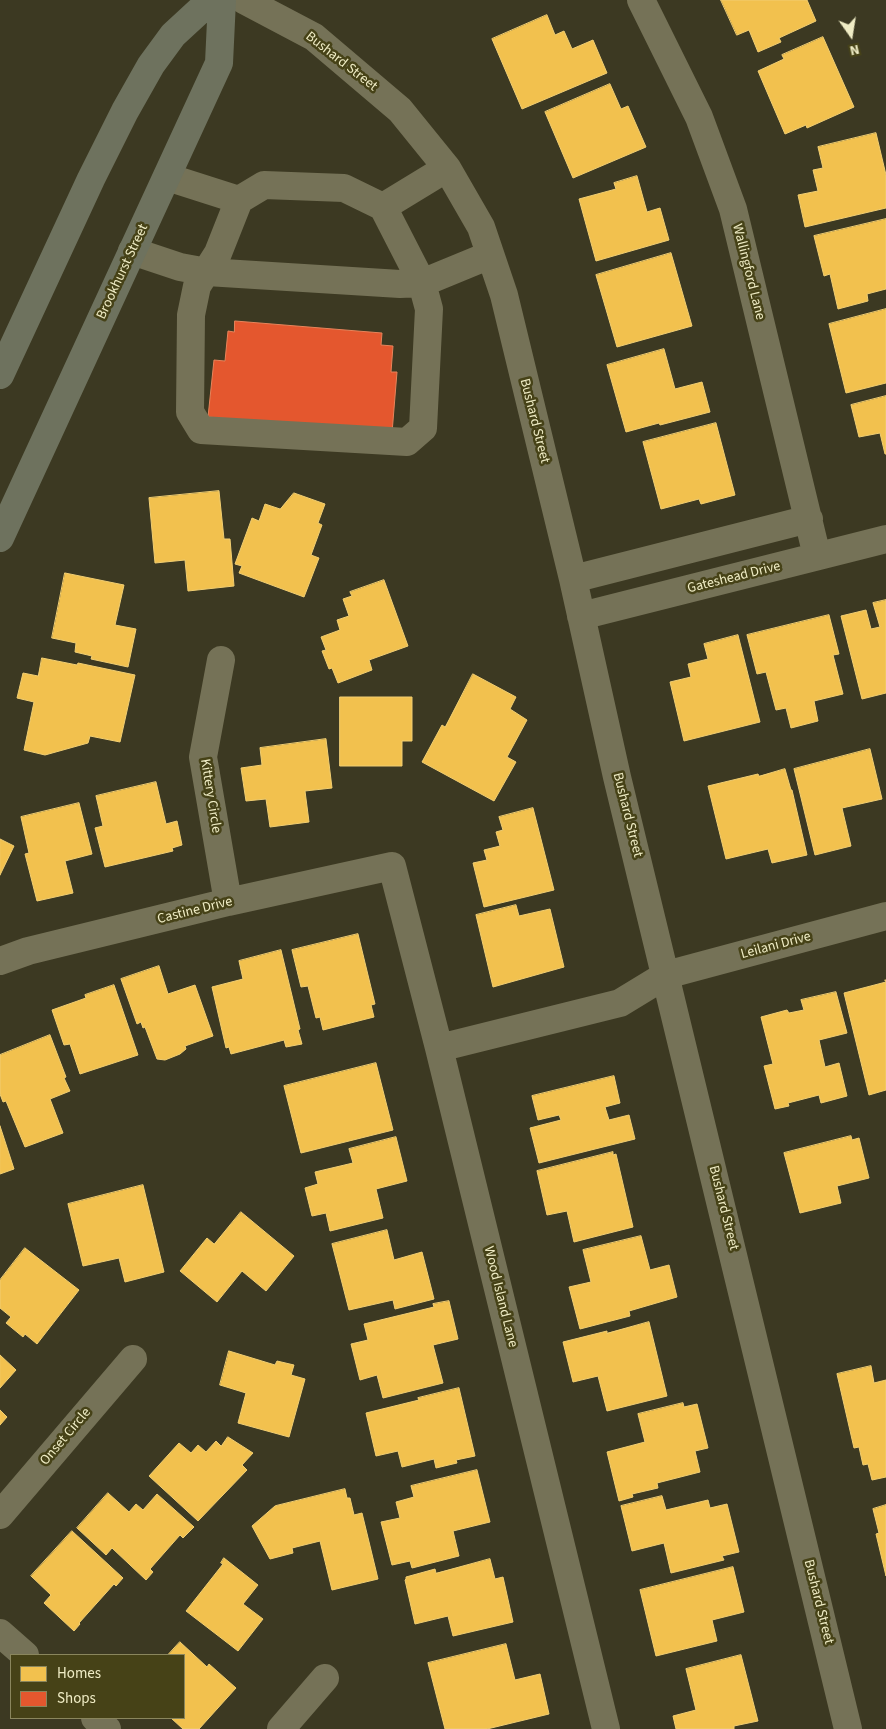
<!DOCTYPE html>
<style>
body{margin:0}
#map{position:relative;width:886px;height:1729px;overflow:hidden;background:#3c3922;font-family:"Source Sans 3",sans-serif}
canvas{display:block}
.legend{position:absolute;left:10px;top:1654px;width:175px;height:65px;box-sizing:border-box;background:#464217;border:1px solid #8a865d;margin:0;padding:6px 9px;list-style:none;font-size:15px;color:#efecc5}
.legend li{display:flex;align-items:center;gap:10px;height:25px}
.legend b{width:25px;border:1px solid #8a865d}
.north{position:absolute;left:826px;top:10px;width:50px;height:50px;-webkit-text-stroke:4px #464217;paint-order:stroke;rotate:167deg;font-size:14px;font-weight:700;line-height:20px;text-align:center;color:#efecc5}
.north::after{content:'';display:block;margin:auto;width:18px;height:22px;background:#efecc5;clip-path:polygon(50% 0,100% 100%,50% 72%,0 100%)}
</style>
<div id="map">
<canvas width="886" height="1729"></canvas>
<ul class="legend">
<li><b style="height:14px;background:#f2c14e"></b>Homes</li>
<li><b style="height:14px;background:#e4572e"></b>Shops</li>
</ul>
<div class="north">N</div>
</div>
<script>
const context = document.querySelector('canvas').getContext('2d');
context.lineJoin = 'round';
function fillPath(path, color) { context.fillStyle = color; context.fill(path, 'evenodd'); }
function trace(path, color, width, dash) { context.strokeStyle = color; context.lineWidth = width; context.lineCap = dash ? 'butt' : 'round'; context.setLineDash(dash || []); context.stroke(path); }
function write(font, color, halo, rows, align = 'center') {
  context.font = font + ' "Source Sans 3",sans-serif'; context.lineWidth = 5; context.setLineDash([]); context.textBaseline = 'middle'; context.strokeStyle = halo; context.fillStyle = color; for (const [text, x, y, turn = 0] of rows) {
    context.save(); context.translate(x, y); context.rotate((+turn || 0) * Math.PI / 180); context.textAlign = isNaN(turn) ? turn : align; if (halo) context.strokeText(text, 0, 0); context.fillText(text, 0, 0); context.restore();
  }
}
const homes = new Path2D(`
 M721,0h86l9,21 -37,17 2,4 -23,10 -9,-22 -12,5z
 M547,15l8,20 9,-4 8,18 21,-9 14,33 -85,36 -30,-70z
 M823,37l31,70 -47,21 -1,-3 -21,9 -27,-63 26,-12 -2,-4z
 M610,84l11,25 7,-3 18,41 -73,31 -28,-66z
 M876,133l10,42v33l-81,19 -7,-32 20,-4 -5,-21 10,-2 -5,-21z
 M637,176l10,36 13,-4 9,32 -73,21 -17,-62 37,-10 -2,-6z
 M886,219v70l-19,5 1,7 -30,8 -8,-35 -6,2 -10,-40z
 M671,253l21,73 -75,21 -21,-72z
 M886,309v74l-40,10 -17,-69z
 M664,349l11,40 27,-7 8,30 -50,13 -1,-2 -33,9 -19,-67z
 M886,396v58h-1l-5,-21 -21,4 -8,-32z
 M716,423l19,72 -34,9 -2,-5 -38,10 -18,-67z
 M219,491l5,48h6l4,47 -46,5 -3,-31 -30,3 -6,-65z
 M294,493l31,11 -7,19 4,2 -11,30 8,3 -15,39 -65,-24 3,-7 -7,-2 17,-46 7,3 6,-17 15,5z
 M65,573l59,12 -9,40 21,4 -8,38 -37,-8 1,-3 -17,-4 1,-9 -24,-5z
 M384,580l24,66 -39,14 3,10 -34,13 -6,-15 -3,1 -7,-18 4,-1 -5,-13 19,-7 -3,-10 12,-4 -6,-17 9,-3 -2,-4z
 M886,600v93l-24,6 -21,-83 25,-6 5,19 9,-2 -7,-24z
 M829,615l10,39 -6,1 10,39 -29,7 4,20 -27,7 -5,-20 -10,2 -10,-38 -9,2 -10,-39z
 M738,635l22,87 -76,19 -14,-59 21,-5 -3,-13 20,-5 -4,-15z
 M42,658l35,7 1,-2 57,12 -15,67 -30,-6 -2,7 -43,12 -21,-5 10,-48 -17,-4 6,-25 15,3z
 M473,674l43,23 -6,12 17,11 -20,37 9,5 -22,39 -72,-39 20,-37 3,2z
 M340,697h72v44h-10v25h-62z
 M326,739l6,49 -27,3 4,31 -39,5 -4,-28 -20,2 -5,-33 21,-3 -2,-17z
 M870,749l12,50 -40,9 9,38 -36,9 -21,-86z
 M785,769l6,21h1l15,65 -35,8 -4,-14 -42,10 -18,-73 50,-12 1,2z
 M156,782l10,42 11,-3 5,24 -10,3 1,3 -68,16 -10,-39 8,-2 -7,-30z
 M79,803l13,51 -27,7 8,32 -36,8 -12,-47 4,-1 -8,-36z
 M533,808l21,82 -70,17 -11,-44 14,-3 -3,-10 16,-4 -4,-14 7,-2 -4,-13z
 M0,839l14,7 -14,29z
 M516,905l3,11 31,-7 14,58 -71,20 -17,-72z
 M358,934l17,70 -4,1 3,12 -51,13 -3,-13 -4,1 -8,-32 -7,1 -9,-37z
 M281,950l19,79 -2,1 4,14 -16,3 -2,-7 -53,14 -2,-7 -3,1 -14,-61 31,-8 -4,-18z
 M159,966l9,28 27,-9 18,51 -28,10 1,3 -6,5 -15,6 -8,-1 -12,-32 -2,1 -2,-6 -4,2 -16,-45z
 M885,980h1v110l-17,5 -25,-102 42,-11z
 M114,985l24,70 -58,19 -10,-30 -6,1 -12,-35 34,-12 -1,-3z
 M836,992l11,41 -28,7 6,27 14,-4 8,33 -26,7 -2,-8 -31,8 1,3 -14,3 -11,-43 9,-2 -12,-47 26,-7 2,3 15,-3 -3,-10z
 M50,1035l16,42 -2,1 6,13 -20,8 13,34 -38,14 -19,-46 -3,1 -3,-8v-39z
 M376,1063l17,67 -92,23 -17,-67z
 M614,1076l6,27 -15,4 4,13 20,-5 6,24 -96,24 -9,-35 31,-8 -2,-5 -21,5 -6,-24z
 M0,1126l14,43 -14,5z
 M851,1136l1,4 7,-2 10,40 -32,8 4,17 -41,10 -16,-60z
 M396,1137l11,44 -31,8 7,29 -53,13 -4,-18 -14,3 -7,-28 13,-4 -3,-12 38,-9 -4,-14z
 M613,1152v3l3,-1 17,73 -59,15 -7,-31 -20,4 -10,-44z
 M143,1185l21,87 -39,10 -6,-24 -36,8 -15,-62z
 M241,1212l53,44 -28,35 -24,-20 -25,31 -37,-31 27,-33 7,6z
 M387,1230l7,30 28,-8 12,47 -39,10 -2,-9 -44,10 -17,-66z
 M641,1236l9,34 19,-5 8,32 -48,14 1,5 -50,13 -11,-42 22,-5 -8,-32z
 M25,1248l54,42 -42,54 -12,-10 -2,3 -17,-14 5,-6 -11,-9v-28z
 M449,1301l9,38 -25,6 10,38 -60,15 -6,-23 -17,5 -9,-36 17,-4 -4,-16 70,-17 -1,-3z
 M649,1322l18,74 -60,15 -9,-35 -25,6 -10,-40 44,-11v2z
 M229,1351l46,14 2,-4 17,4 -3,10 14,4 -16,58 -51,-14 8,-30 -26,-8z
 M0,1355l16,15 -16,18z
 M871,1366l3,17 12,-3v97l-14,3 -4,-16 -5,1 -4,-18 -5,1 -17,-74z
 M459,1388l16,68 -19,4 1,3 -21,5 -2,-9 -32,8 -4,-16 -22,5 -10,-43 53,-13 -1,-2z
 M683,1403l1,4 13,-3 11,44 -13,3 5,21 -43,11 1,5 -26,6 1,3 -14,4 -12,-49 38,-10 -7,-28z
 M0,1410l7,7 -7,8z
 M228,1437l25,16 -11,12 5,5 -49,51 -49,-45 30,-33 12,10 7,-8 8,7 10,-11 5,5z
 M477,1470l13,52 -37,9 6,25 -47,12 -2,-7 -18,4 -11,-43 19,-4 -4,-16 18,-5 -3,-11z
 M345,1489l2,9h3l4,17 8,-2 16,66 -46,11 -12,-49 -28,7 1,5 -23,6 -18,-33 23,-20z
 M108,1493l21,19 7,-8 7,6 14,-16 37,33 -11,11 -3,-3 -30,34 3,3 -7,8 -34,-32 -6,7 -29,-27z
 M662,1496l4,14 42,-10 2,8 17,-4 12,48 -17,4 2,4 -53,13 -7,-30 -32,8 -11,-45z
 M886,1505v71l-10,-42 3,-1 -6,-24z
 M72,1531l51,47 -7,8 -2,-2 -35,39 1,1 -6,7 -30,-28 7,-8 -20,-19z
 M224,1558l34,27 -15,19 20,15 -25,32 -52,-40 37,-47 -2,-1z
 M490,1559l5,20 8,-2 10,45 -60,14 -5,-20 -33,8 -10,-44 1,-1v-2l29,-8 1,4z
 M733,1567l11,45 -32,8 5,21 -61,15 -16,-66z
 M180,1642l27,25 2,-3 27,24 -37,41h-16l-12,-11h13v-63h-16z
 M506,1644l9,36 25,-6 9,40 -62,15h-42l-17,-66z
 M741,1655l17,66 -24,5v3h-58l-3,-13 23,-6 -10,-41z`);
fillPath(homes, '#f2c14e');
trace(homes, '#f1ce72', 1);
const shops = new Path2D(`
 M235,321l147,12 -1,12 12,1 -2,26h6l-5,61 -184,-16 6,-57 11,1 3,-30 6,1z`);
fillPath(shops, '#e4572e');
trace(shops, '#e7845b', 1);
trace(new Path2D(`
 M244,0l70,37 86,73 47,58 34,59 23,68 69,284 44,198 231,952
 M641,0l58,117 34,92 84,347
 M167,177l72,23
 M264,185l80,3 39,19 39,76 7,26 -6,119 -16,14 -206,-12 -11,-18 1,-97 6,-29 21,-33 21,-53z
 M383,207l64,-39
 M132,251l48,16 27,5 193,12 22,-1 68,-28
 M573,579l236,-60
 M581,616l305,-77
 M221,660l-18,97 25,145
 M0,961l28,-10 200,-49 164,-36 47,182 167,681
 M439,1048l181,-45 46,-28 220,-59
 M0,1515l133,-156
 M0,1633l25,22
 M95,1718l12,11
 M281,1729l44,-51`), '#757257', 28);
trace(new Path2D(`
 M0,375l91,-196 34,-68 26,-46 22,-30 38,-35
 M0,538l219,-475 3,-63`), '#6e725e', 28);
write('14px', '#efecc5', '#464217', [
 ["Bushard Street",341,62,38],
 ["Brookhurst Street",123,272,-65],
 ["Wallingford Lane",748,272,76],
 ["Bushard Street",534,421,76],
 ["Gateshead Drive",734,578,-14],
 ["Kittery Circle",210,796,81],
 ["Bushard Street",627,815,76],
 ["Castine Drive",195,911,-14],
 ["Leilani Drive",776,946,-15],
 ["Bushard Street",723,1208,76],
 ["Wood Island Lane",500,1297,76],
 ["Onset Circle",66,1437,-50],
 ["Bushard Street",818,1602,76]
]);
</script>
